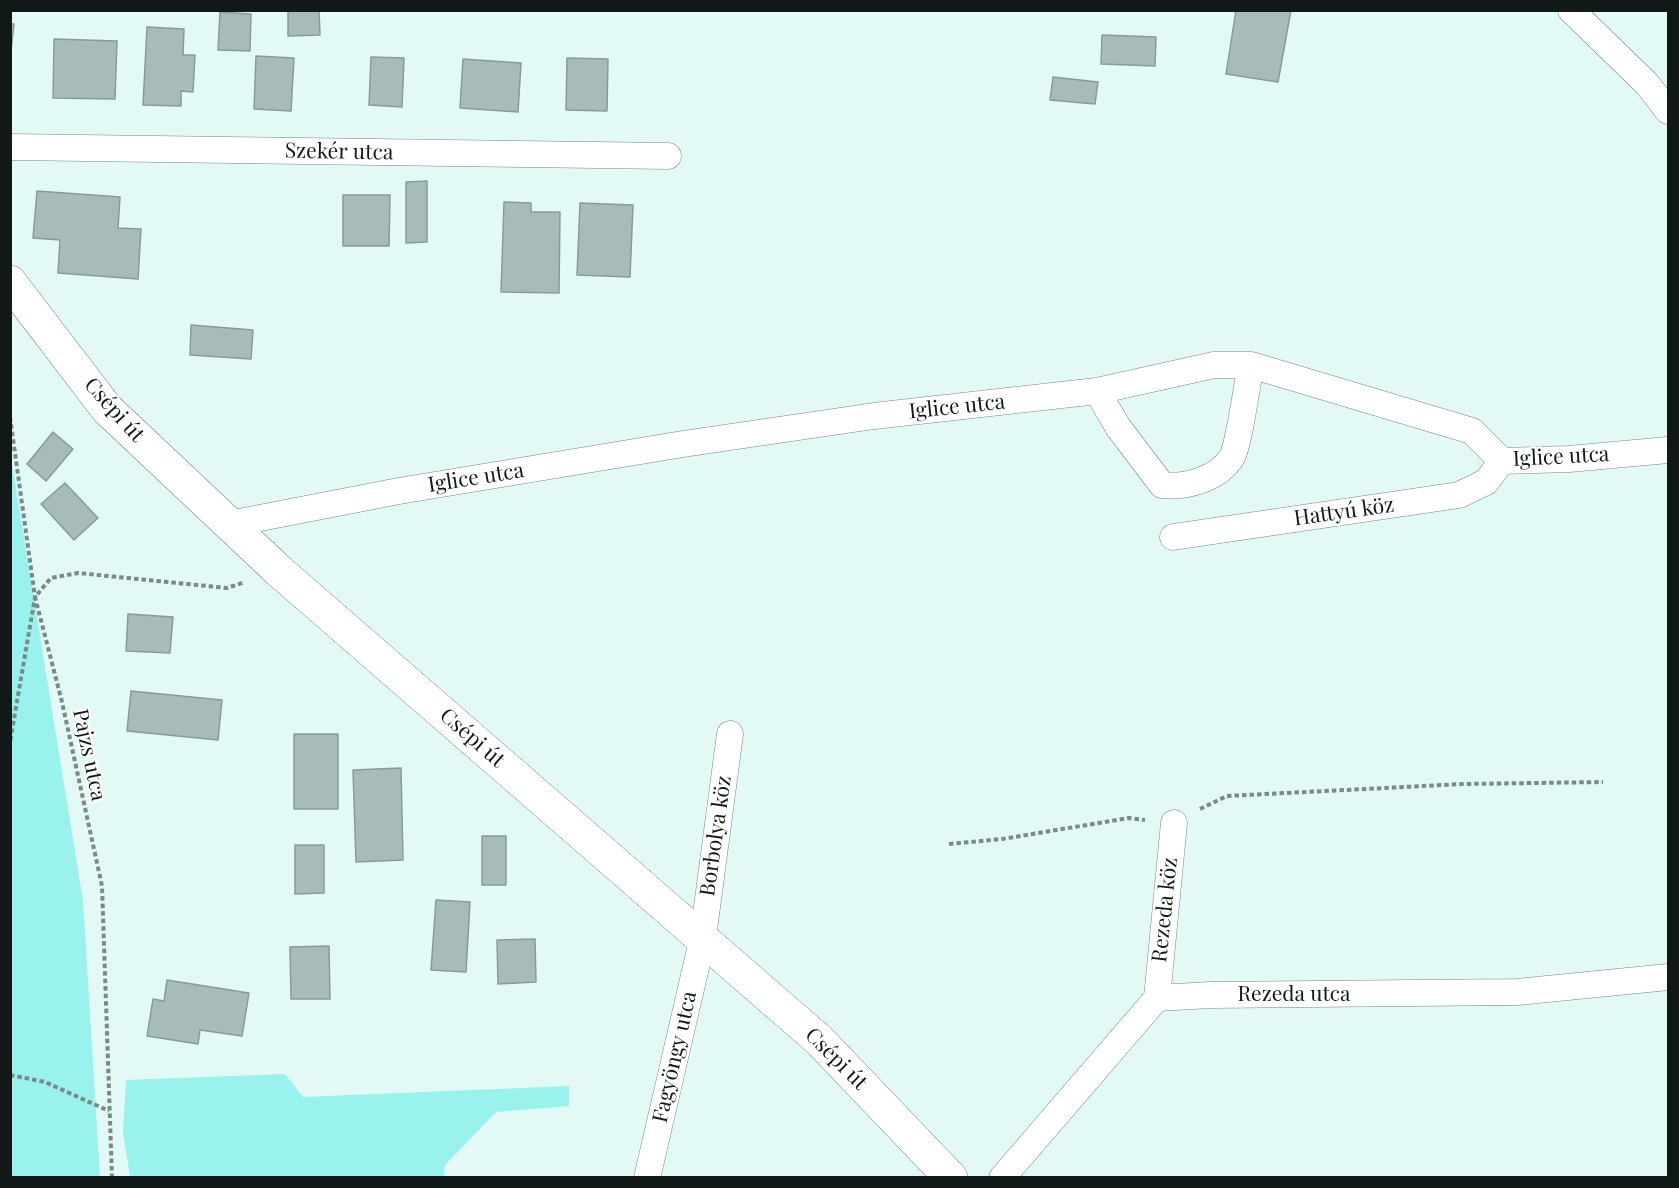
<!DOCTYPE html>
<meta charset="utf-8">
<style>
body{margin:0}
#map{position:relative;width:1679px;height:1188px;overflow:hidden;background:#e2f9f6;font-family:"Playfair Display",serif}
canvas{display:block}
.frame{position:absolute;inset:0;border:12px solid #111918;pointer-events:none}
</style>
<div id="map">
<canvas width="1679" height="1188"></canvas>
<div class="frame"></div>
</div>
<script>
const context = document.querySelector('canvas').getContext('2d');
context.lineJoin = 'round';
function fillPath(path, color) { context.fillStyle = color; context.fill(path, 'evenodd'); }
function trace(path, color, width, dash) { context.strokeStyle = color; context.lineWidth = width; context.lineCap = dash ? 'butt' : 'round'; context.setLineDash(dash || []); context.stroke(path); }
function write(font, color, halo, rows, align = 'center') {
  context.font = font + ' "Playfair Display",serif'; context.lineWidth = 4.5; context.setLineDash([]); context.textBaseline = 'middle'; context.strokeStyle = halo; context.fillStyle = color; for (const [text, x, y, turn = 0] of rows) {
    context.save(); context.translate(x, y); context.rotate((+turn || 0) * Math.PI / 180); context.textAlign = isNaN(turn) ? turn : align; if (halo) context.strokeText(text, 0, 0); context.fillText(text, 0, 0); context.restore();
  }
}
fillPath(new Path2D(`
 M10,451l73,450 17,276h-89z
 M285,1074l18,23 266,-11v20l-73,6 -51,53 -1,12h-314l-7,-45 3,-52z`), '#99f3ec');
const building = new Path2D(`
 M288,10h31l1,25 -32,1z
 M1236,10h55l-13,72 -52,-8z
 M220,12l31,2 -1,37 -32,-1z
 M10,24h4l-4,36z
 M147,27l37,2 -1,26h12l-2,37 -12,-1v15l-38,-1z
 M1102,35l54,2 -1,29 -54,-2z
 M54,39l63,2 -2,58 -62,-1z
 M256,56l38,2 -3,53 -37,-2z
 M371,57l33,1 -2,49 -33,-2z
 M567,58l41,1 -1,52 -41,-1z
 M463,59l58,4 -3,49 -58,-4z
 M1053,77l45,5 -3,22 -45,-4z
 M427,181v61l-21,1v-61z
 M37,191l83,6 -2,31 23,1 -3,50 -80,-6 2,-33 -27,-2z
 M343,195h47l-1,51h-46z
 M504,202l27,1v9h29l-1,81 -58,-1z
 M580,203l53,2 -3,72 -53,-2z
 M191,325l62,5 -2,29 -61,-4z
 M53,432l20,17 -27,32 -19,-17z
 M65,483l33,35 -24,22 -33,-36z
 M128,614l45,3 -3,36 -44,-2z
 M131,691l91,9 -4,40 -91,-9z
 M294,734h44v75h-44z
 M401,768l2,92 -47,2 -3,-92z
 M482,836h24v49h-24z
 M295,845h29v48l-29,1z
 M436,900l34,2 -4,70 -35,-2z
 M535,939l1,43 -38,2 -1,-44z
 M329,946l1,53h-39l-1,-52z
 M167,980l82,13 -7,43 -42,-6 -2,14 -51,-8 6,-37 11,2z`);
fillPath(building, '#a7bcba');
trace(building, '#879c9a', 1.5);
const street = new Path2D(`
 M1571,10l76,74 21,27
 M10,147l658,9
 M1097,391l21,36 44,58c24,3 56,-6 70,-28 7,-13 15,-73 19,-92
 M229,524l170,-33 284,-47 191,-28 223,-25 117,-26h37l221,66 30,30 67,-2 99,-9
 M1173,537l286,-42 27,-13 16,-21
 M1157,998l17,-175
 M647,1178l56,-241 27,-203
 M1002,1178l155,-180 54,-3 306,-3 151,-15`);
const secondary = new Path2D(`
 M10,282l97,127 172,162 540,469 132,138`);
trace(street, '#748886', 27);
trace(secondary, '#748886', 34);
trace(new Path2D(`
 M10,417l25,180 -25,145
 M1200,809l27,-13 236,-12 140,-2
 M949,844l53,-5 127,-21 16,2
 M10,1075l35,7 64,29
 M112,1178l-10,-292 -40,-184 -27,-105 16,-19 27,-5 149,15 18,-6`), '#7a8a88', 4, [4.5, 3]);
trace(street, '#fff', 26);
trace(secondary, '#fff', 33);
write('21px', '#111918', '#fff', [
 ["Szekér utca",339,152,1],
 ["Iglice utca",957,407,-6],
 ["Csépi út",114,410,48],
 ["Iglice utca",1561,457,-3],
 ["Iglice utca",476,478,-9],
 ["Hattyú köz",1344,512,-8],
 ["Csépi út",472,738,41],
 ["Pajzs utca",89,755,78],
 ["Borbolya köz",716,836,-82],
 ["Rezeda köz",1165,910,-84],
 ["Rezeda utca",1294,994],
 ["Fagyöngy utca",675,1057,-77],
 ["Csépi út",836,1059,45]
]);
</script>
